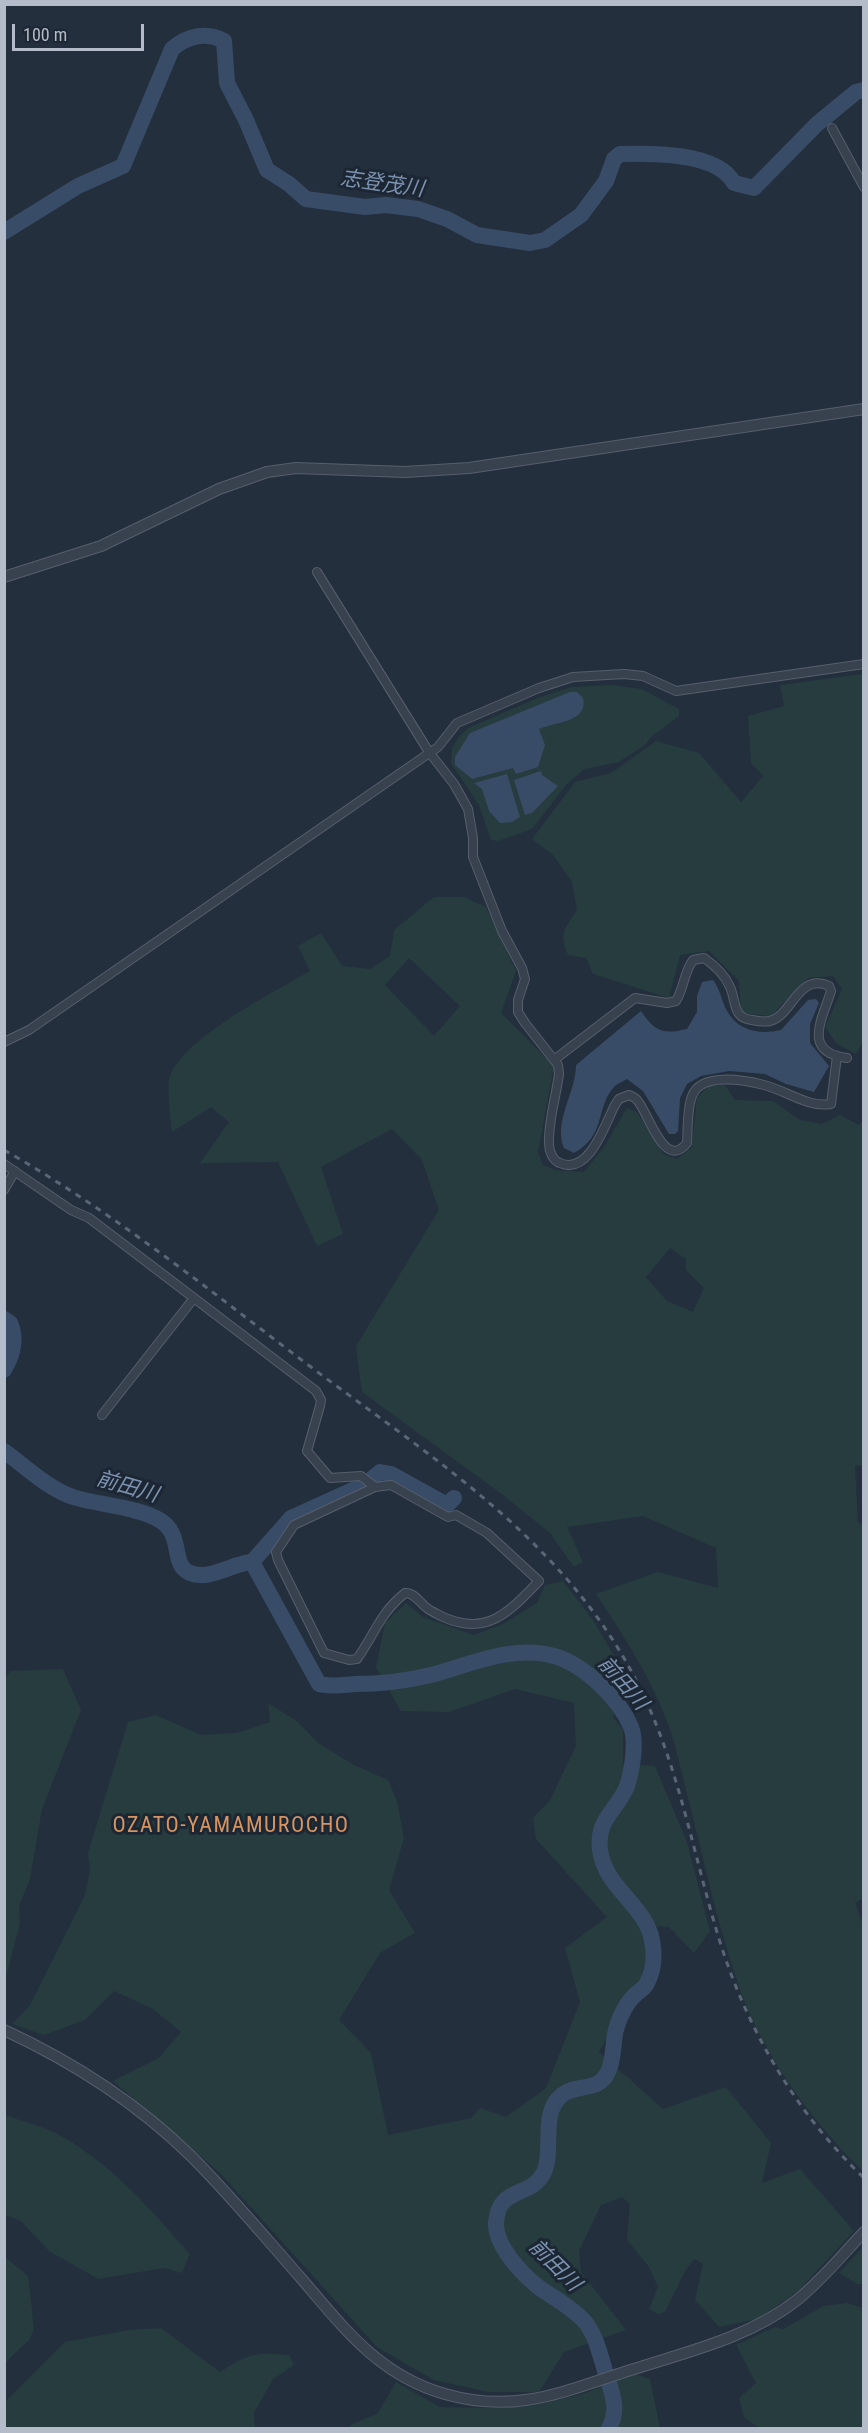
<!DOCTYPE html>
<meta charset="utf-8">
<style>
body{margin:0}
#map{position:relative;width:868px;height:2433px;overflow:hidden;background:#242f3e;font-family:"Roboto Condensed",sans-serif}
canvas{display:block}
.frame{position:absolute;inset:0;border:6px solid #b4bcc9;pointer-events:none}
.scale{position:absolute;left:12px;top:24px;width:132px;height:27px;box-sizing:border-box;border:3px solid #b4bcc9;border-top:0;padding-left:8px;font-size:18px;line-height:21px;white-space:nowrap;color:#b4bcc9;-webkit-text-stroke:4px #1d2633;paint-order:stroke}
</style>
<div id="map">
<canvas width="868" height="2433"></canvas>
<div class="frame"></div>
<div class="scale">100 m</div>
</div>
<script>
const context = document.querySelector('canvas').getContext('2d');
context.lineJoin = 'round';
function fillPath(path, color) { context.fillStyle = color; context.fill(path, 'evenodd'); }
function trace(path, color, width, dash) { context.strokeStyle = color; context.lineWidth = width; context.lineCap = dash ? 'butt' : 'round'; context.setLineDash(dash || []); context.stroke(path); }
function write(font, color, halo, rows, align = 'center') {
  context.font = font + ' "Roboto Condensed","Noto Sans JP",sans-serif'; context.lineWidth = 6; context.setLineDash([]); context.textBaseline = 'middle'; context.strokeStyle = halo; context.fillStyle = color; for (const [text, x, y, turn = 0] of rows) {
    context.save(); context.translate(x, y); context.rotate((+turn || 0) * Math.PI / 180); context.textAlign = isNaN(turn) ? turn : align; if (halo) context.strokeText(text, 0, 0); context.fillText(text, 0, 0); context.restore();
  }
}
fillPath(new Path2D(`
 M863,674v368l-7,12 -19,-10 -12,-17 17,-38 -9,-13 -25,2 -37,38 -30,-3 -2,-32 -30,-30 -29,4 -11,43 -76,-24 -7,-16 -18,-3c-9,-21 -4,-26 9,-45l-5,-28 -19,-27 -21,-16 43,-57 36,-9 45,-32 43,12 42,49 22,-26 -12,-13 -3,-47 36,-10 -4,-21z
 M611,685l31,4 37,20v7l-28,21 -6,8 -26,17 -35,7 -18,16 -34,44 -34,12 -7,-1 -12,-35 -28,-42 1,-15 6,-10 10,-10 72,-31 32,-10z
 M434,897h30l22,10 30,64 -15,42 53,53 -16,86 5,13 12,5 29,2 20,-25 23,-39 10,4 26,42 14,5 15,-12 5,-49 11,-12 17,-1 10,15 38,1 27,19 22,4 18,-9 19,10 4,-5 1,345 -9,1 3,56 6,4v372l-9,5 9,24 -1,244c-45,-42 -94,-109 -117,-166 -27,-70 -42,-146 -61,-219 -5,-19 -9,-39 -15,-57 -17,-48 -46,-93 -74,-135l62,-22 60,16 -2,-40 -73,-32 -76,11 16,35 -9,5 -24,-34 -47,-38 -141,-103 -6,-46 83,-136 -17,-50 -30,-31 -71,38 22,67 -26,12 -39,-84 -78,1 29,-41 -18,-15 -39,25c-1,-13 -6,-45 -2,-56 15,-39 104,-84 140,-105l-12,-25 23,-13 21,33 28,3 20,-13 4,-26zM409,958l51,48 -26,30 -49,-51zM670,1248l16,11v11l18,18 -11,24 -26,-11 -21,-24z
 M563,1581l30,39 33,56 -13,41 10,13v34l32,2 32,76 23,89 -16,22 -25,-26 -15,-1 -13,54 -42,72 64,57 63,-22 45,56 -9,40 38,-14 54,62 -55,59 -41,29 -39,8 -24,-27 8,-36 -9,-5 -9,12 -20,41 -7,2 -9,-5 9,-22 -9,-20 -22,-27 3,-36 -8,-7 -21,8 -22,46 2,21 45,58 -62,22 -25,40h-51l-54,-12 -57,-33 -157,-174 -107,-92 46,-23 22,-26 -28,-23 -39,-18 -29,29 -41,15 -32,-11 18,-19 55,-110 5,-25 -2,-17 40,-131 28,-7 45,20 36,-2 33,-11 -2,-19 30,19 20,21 36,22 34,15 9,21 7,37 -15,52 26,43 -35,20 -41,67 32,33 17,82 83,-17 9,-10 26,9 40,-29 34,-86 -15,-54 42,-31 -71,-78 -3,-21 17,-18 26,-54 -2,-43 -59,-14 -66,23 -48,-1 -25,-44 9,-44 21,-20 17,14 51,18 29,-11 34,-21 8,-18z
 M63,1669l18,41 -39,99 -12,70 -11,27 1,17 -15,58v-302l5,-8z
 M5,2115c18,7 39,11 56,21 52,29 90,74 129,118l-8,19 -18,-5 -66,11 -49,-28 -28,-30 -16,-6z
 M863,2247v37h-6l-18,-11z
 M5,2257l23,19 6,52 -4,11 -25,24z
 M847,2303l16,5v120h-104l-15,-11 -5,-19 17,-15 -20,-38 39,-18 8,2 41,-23z
 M161,2328l59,44c28,-18 35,-20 69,-17l5,10 -21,14 -19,34 1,15h-250v-26l60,-60 64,-12z
 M635,2374l15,5 10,49h-311l2,-3 27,-12 18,-31 44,25 50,1 42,-2 50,-12z`), '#263c3f');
fillPath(new Path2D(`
 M570,692h7l6,6c6,24 -28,24 -44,31l6,16 -7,22 -22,7 -3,-6 -41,11 -17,-14v-8l15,-24z
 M541,771l1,4 16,11 -26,27 -7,2 -11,-35z
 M507,774l13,43 -8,5 -12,1 -11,-12 -7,-22 -8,-6z
 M713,980c8,11 8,20 14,31 11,20 33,24 54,19l27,-30 8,-1 3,4 -9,21v19l19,23 -15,26 -28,-8 -21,-10 -36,-3 -28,5 -14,8 -7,14 -2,33 -3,3h-6l-26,-43 -16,-12c-3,2 -9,4 -12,7 -20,20 -8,49 -41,67l-10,-5c-11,-27 12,-55 12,-83l65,-54c13,20 22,24 46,18l10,-17v-16l5,-14z`), '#394c67');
trace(new Path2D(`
 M4,232l74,-46 45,-20 49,-117c15,-13 34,-18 52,-8l3,42 19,37 21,50 22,14 17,15 59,8 21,-2 32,4 29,10 30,16 53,8 15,-3 36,-25 25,-34 8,-22 6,-5c31,-1 97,-2 114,29l20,5 63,-64 39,-32 8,-2
 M4,1319l6,4c7,16 3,32 -6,47
 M4,1451c22,16 43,37 69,46 25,8 67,10 88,24 23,15 9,44 29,52 20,8 42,-10 62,-11l67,122c11,3 24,1 36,0 25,0 51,-3 76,-9 38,-10 83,-31 123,-19 29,8 65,42 77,71 6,15 1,44 -4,59 -9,24 -31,32 -27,64 4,30 29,46 44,70 11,17 13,45 3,63 -2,5 -8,8 -12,12 -8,7 -15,21 -18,31 -5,15 -2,31 -9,46 -10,21 -31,11 -46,23 -23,18 -7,57 -19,79 -13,24 -45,12 -47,49 -1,22 25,50 41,63 16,12 35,21 48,36 12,14 16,38 22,55 6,18 12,34 2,51
 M252,1562l39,-44 75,-34 14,-12 11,2 56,31 7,-7`), '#394c67', 16);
const minor = new Path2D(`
 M832,128l32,59
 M317,572l112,180 25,32 14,25 5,29v19l29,74 20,37 3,11 -7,21v12l7,11 33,42 1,9c-3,23 -11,48 -10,70 0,7 4,17 11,19 29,13 45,-39 55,-58l4,-6 10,-4c2,1 7,3 8,5 11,11 27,72 50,43 1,-14 0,-34 5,-47 9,-24 52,-16 72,-11 21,5 44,23 67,19l6,-48
 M4,1042l25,-12 409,-283 19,-24 82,-35 34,-11 51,-3 19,2 33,15 188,-27
 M554,1060l81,-62 32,5 9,-2c8,-13 8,-29 17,-41l11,-2c10,7 20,16 25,27 8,14 2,33 23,35 5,1 13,2 18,1 22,-5 28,-49 59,-35l2,5c-8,27 -30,61 16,67
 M4,1164l67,46 18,8 227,173 5,9 -1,6 -13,45 23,27 31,-2 14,11 16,-2 57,32 8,-2 31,18 52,48c-29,30 -51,56 -96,36 -5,-3 -11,-5 -16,-9 -7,-5 -13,-16 -22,-15 -26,21 -30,41 -48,66l-8,1 -25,-7 -46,-93 -2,-8 18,-27 81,-38
 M4,1190l11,-19
 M102,1415l92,-117`);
const tertiary = new Path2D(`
 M4,577l97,-31 118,-57 48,-17 29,-4 109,4 64,-4 395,-59
 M4,2030c69,32 132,72 187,126 38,38 73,80 109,121 43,50 78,98 145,117 72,21 122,-4 189,-25 56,-18 116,-32 163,-69 25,-20 45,-45 67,-68`);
trace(minor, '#565f6c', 10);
trace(tertiary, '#565f6c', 12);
trace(minor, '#38414e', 8);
trace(tertiary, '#38414e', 10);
trace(new Path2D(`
 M4,1150c104,59 196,133 291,205 130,99 272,183 346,335 39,80 53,168 79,252 28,89 76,171 144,236`), '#5a6575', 3, [6, 6]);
write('italic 21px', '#7c92b1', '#1d2633', [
 ["志登茂川",382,185,8],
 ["前田川",127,1488,16],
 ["前田川",622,1684,49],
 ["前田川",554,2266,45]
]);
context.letterSpacing = '1.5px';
write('22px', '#d59563', '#1d2633', [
 ["OZATO-YAMAMUROCHO",231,1826]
]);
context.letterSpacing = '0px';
</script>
